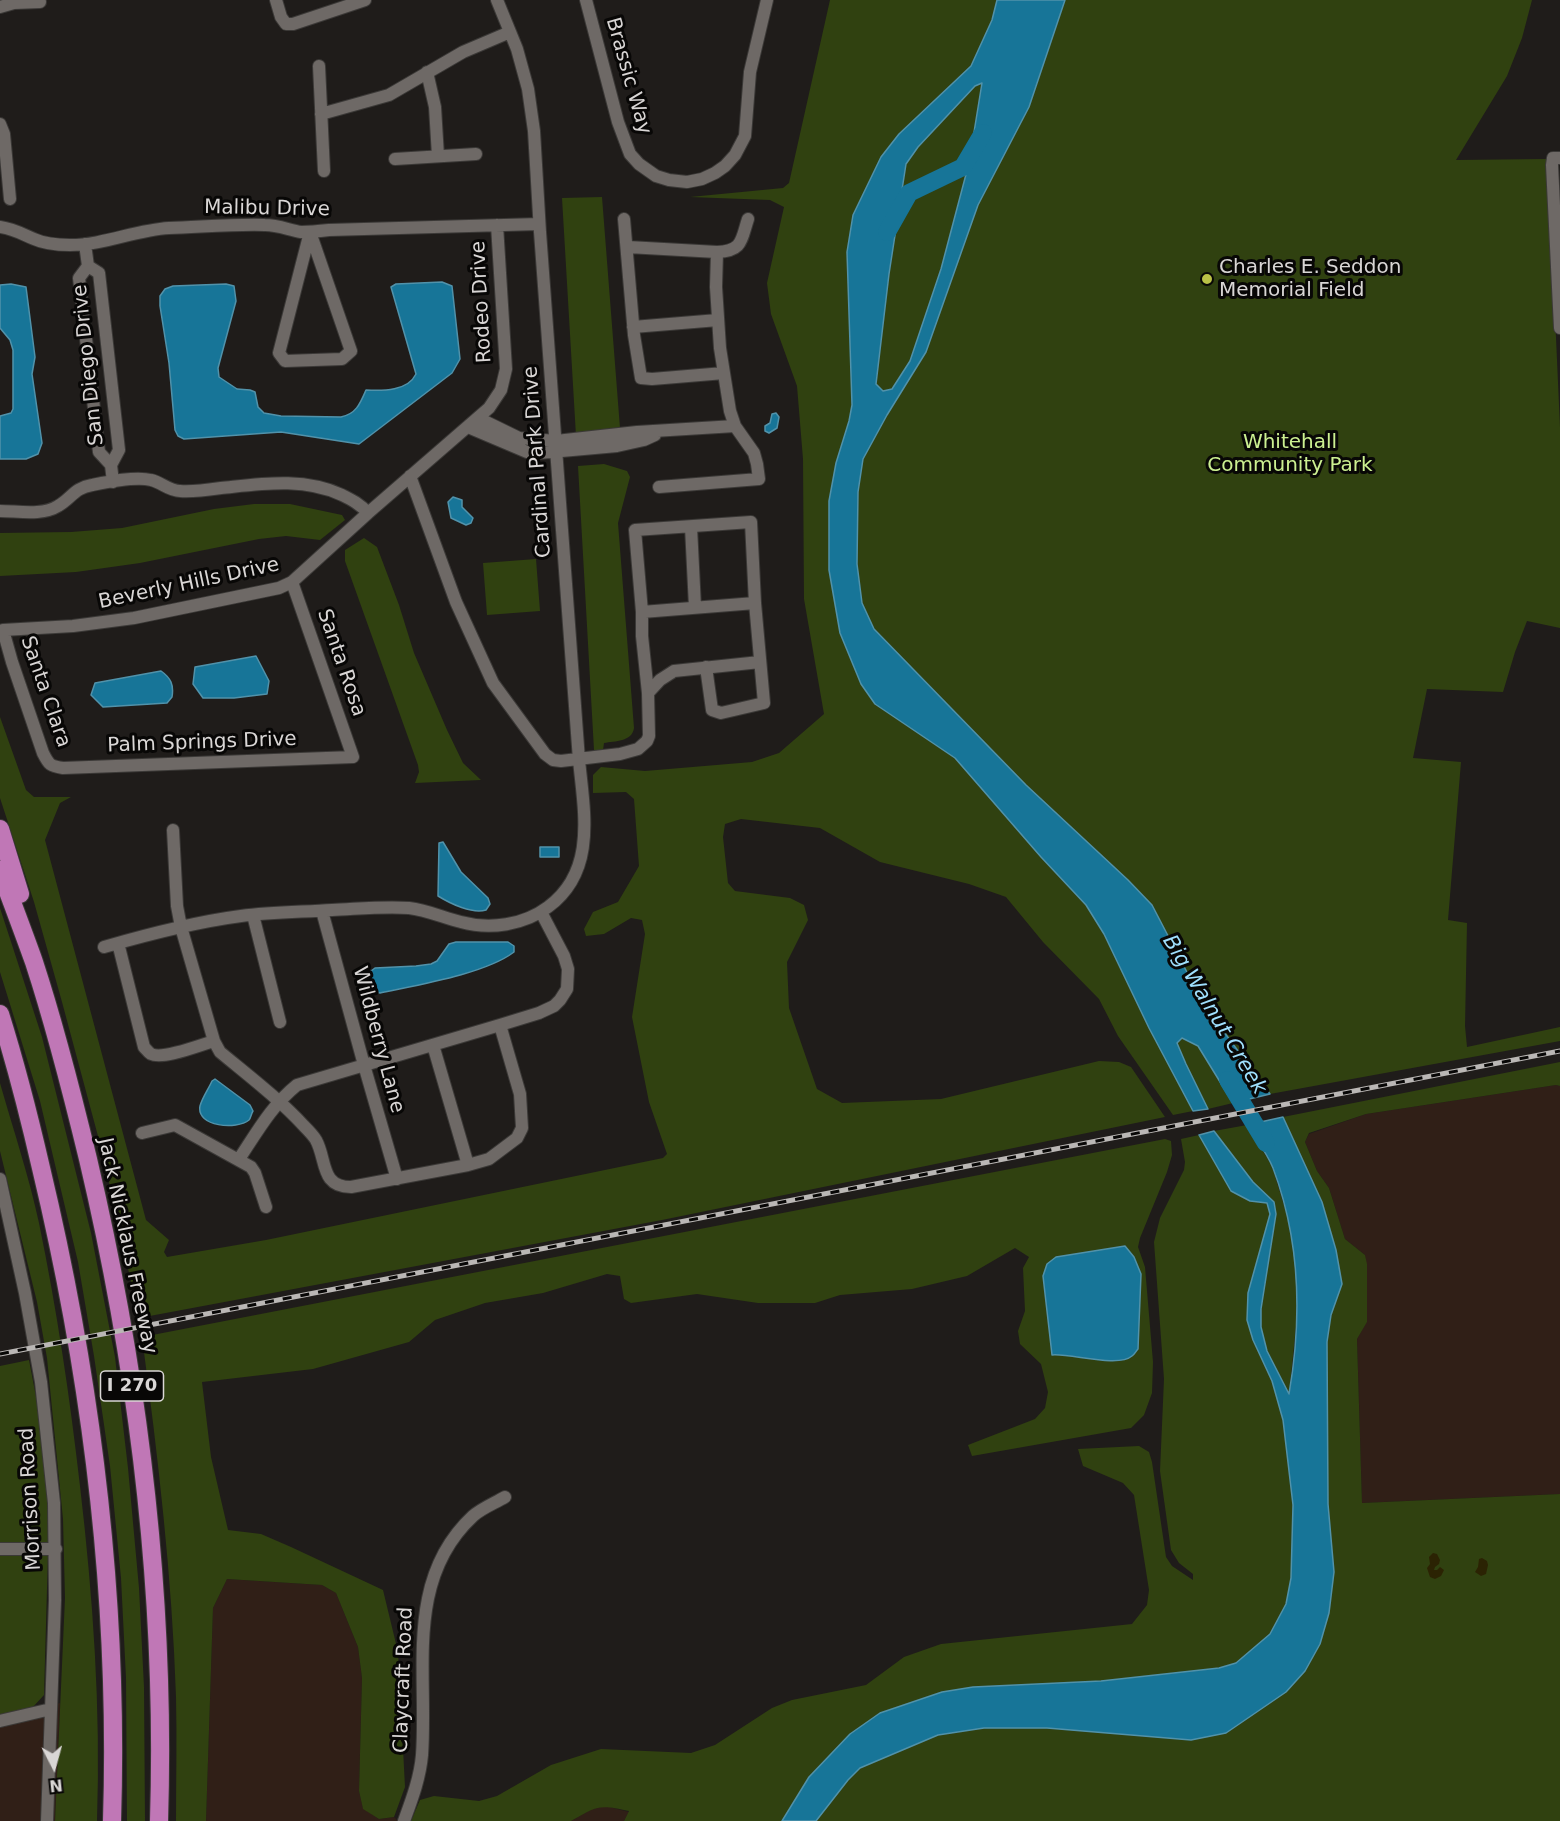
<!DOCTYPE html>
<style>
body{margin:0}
#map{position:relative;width:1560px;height:1821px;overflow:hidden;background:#1f1c1a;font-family:"DejaVu Sans",sans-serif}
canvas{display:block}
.north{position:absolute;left:24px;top:1737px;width:60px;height:60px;-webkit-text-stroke:4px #080706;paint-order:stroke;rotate:174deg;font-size:16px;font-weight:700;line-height:24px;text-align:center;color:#d9d6d5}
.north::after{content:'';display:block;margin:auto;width:21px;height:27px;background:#d9d6d5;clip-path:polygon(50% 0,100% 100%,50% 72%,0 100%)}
</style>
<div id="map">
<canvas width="1560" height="1821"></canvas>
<div class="north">N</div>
</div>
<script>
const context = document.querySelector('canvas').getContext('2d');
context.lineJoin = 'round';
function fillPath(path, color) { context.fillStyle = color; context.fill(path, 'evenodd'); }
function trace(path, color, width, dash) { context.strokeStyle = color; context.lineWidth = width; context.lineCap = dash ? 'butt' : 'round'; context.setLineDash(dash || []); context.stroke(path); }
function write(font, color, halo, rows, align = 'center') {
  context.font = font + ' "DejaVu Sans",sans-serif'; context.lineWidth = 6; context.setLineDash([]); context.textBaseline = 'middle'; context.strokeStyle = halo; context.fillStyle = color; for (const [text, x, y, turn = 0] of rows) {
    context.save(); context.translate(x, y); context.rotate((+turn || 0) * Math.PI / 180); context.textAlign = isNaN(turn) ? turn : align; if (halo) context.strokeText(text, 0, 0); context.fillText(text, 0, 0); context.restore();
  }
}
fillPath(new Path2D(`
 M1556,1085l4,1v408l-198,9 -5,-164 10,-18 -2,-66 -20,-16 -16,-51 -12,-17 -12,-29 4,-8 57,-20z
 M227,1579l95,6 14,8 22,54 4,31 -3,113 4,17 16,11 15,-2 4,4h-192l7,-213z
 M60,1703l-5,118h-55v-106z
 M606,1806l23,6 -5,9h-53l21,-12z`), '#301f17');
fillPath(new Path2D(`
 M830,0h167l-5,20 -21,46 -72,68 -18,23 -28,58 -6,37 5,153 -3,16 -13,42 -7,38v69l11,63 21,51 14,20 80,54 86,99 45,48 18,29 45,94 44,83 -20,4 -55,-79 -19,-37 -56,-57 -37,-45 -37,-13 -89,-22 -60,-34 -79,-9 -16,5 -2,13 5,46 7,8 55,7 14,7 4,15 -21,42 2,46 28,81 25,14 99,-4 158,-38 20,1 12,5 34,50 -503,103 -523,98 -37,-167 -40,-149 -28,-100 -34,-104v-81l26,73 8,7h37l-11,6 -15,37 101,380 23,20 -5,12 3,5 99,-17 397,-82 4,-4 -18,-52 -17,-85 13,-83 -3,-14 -11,-2 -27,16 -18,2 -2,-7 9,-17 25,-10 21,-36 -5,-67 -8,-7 -33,1v-18l8,-8 44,4 107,-9 27,-9 45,-39 -20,-115 -1,-140 -6,-73 -26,-72 -4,-31 17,-76 -14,-7 -80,-3 93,-9 6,-5z
 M1065,0h467l-10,38 -15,38 -51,84 92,-1 12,268v201l-33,-7 -12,31 -12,40 -76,-3 -14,69 48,4 -13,158 19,3 -2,103 2,21 93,-20v14l-290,53 -66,-89 -52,-100 -24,-25 -102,-95 -152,-156 -12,-26 -5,-39 1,-72 5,-33 24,-44 91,-210 51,-98z
 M983,83l-14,80 -28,106 -31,92 -18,28 -9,2 -7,-7 13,-110 17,-110 12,-17 57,-61z
 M602,197l18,231 -6,4 -38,4 -14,-238z
 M604,464l23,7 3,6 -12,46 16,205c-2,14 -19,13 -30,15l-1,7h-9l-16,-284z
 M254,504h36l52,11 3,5 -25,20 -34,-4 -27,3 -119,24 -64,9 -76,4v-43l71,-1 51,-4 92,-19z
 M364,538l13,9 22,58 15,48 33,77 16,33 18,17 -66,3 4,-11 -1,-7 -73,-204v-11z
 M536,559l4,52 -53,4 -4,-52z
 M0,908l42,129 49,196 24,124 13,111 11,120 5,99 1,134h-18l-1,-143 -5,-100 -11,-112 -16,-110 -16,-94 -38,-161 -40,-129z
 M1182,1038l16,8 35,57 -25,6 -22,-45 -9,-21z
 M1560,1062v24l-4,-1 -190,29 -57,19 -4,9 12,29 12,17 16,51 20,16 2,9v58l-10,17 5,164 198,-9v327h-751l48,-56 83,-37 85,-13 90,18 205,-89 9,-31 5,-41 -6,-68 -1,-162 4,-27 11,-31 -6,-34 -14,-48 -39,-85z
 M0,1083c13,46 29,93 39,140 18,87 31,175 41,263 13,111 21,223 17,335h-42l10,-223 -2,-79 -16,-161 -10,-56 -37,-151z
 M1247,1125l25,41 15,49 10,56 1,36 -9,88 -22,-44 -6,-24v-18l15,-95 -2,-12 -21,-20 -39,-51z
 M1199,1135l32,56 19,10 17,2 3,11 -22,79 5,47 19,41 11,39 10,85 -2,73 -5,26 -16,30 -34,29 -17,5 -118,13 -128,6 -31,5 -62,21 -30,21 -41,43 -27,44h-158l5,-10c-30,-7 -32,-5 -58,10h-160l9,-21 14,-4 45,5 18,-5 54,-31 50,-16 90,4 24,-8 57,-37 20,-8 74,-15 38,-28 37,-13 191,-20 15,-19 2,-15 -15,-95 -11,-12 -40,-17 -5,-17 61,-3 10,6 3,10 14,95 6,9 21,14v-6l-14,-11 -8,-13 -11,-79 4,-92 -10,-137 6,-24 24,-48 1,-8 -4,-23z
 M1165,1139l6,2 1,14 -5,17 -27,66 -2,9 7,20 8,95 -1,31 -8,22 -13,13 -159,28 -4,-11 67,-26 10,-11 3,-16 -7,-28 -21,-20 -2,-13 7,-20 -2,-43 6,-11 -14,-9 -48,28 -55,13 -72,6 -25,8h-57l-61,-9 -66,9 -7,-4 -4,-23 -13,-2 -64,19 -58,10 -50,17 -26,22 -96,27 -111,13 9,75 17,73 33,4 30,13 92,43 15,62 7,135 -11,30 -15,2 -16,-10 -4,-18 3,-113 -4,-31 -22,-54 -14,-8 -95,-6 -14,29 -7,213h-30c0,-41 1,-83 0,-124 -4,-121 -18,-240 -34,-360zM1141,1274l-3,75 -20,12 -35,-3 -24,-4z
 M29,1360l8,42 12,115 -5,178 -12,13 -32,7v-349z`), '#304110');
fillPath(new Path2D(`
 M1433,1553l4,1 3,6 -1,4 -4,3 -1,3h3l3,-3 4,3 -3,6 -6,3 -5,-2 -3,-9 3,-4 -1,-7z
 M1482,1558l5,3 1,4 -2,9 -5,2 -6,-4 3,-5 1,-8z`), '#2b2303');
const water = new Path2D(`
 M997,0h68l-36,107 -51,98 -52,147 -39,63 -24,44 -5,33 -1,72 5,39 12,26 152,156 102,95 24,25 52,100 66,89 -37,9 -35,-57 -16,-8 -5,5 9,21 22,45 -15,2 -44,-83 -45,-94 -18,-29 -45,-48 -86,-99 -80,-54 -14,-20 -21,-51 -11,-63v-69l7,-38 13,-42 3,-16 -5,-153 6,-37 28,-58 18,-23 72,-68 21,-46zM982,83l-13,80 -28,106 -31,92 -18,28 -9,2 -7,-7 13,-110 17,-110 12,-17 57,-61z
 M442,282l10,4 8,73 -8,14 -93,71 -78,-12 -97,7 -6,-3 -3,-6 -6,-67 -9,-57v-10l5,-7 8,-3 53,-2 8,2 2,15 -18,67 1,9 18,12 13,1 5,2 3,15 6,6 17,3 60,1c15,-3 19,-13 25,-27 17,1 42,1 50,-16l-25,-87 5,-3z
 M11,284l15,3 9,70 -3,17 10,69 -4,11 -12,5h-26v-43l11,-3 2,-4v-59l-3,-10 -10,-12v-43z
 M776,413l3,4 -2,11 -8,5 -4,-2v-5l5,-3 2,-9z
 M453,497l9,3v7l11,11 -2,5 -5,2 -15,-7 -3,-16z
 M256,656l13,25 -2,13 -33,4h-31l-10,-14 2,-17z
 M161,671c10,7 13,14 11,26l-5,6 -64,4 -12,-12 4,-12z
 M443,842l18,30 27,26 2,6 -4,6c-14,4 -35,-6 -48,-14l1,-53z
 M540,847h19v10h-19z
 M456,942h52l6,4v6c-29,22 -97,33 -134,41 -10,-3 -13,-9 -13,-19l8,-6 41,-2 15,-2 6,-3 12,-17z
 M215,1079l35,26 3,6c-2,3 -2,7 -4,9 -12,10 -53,7 -49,-14 2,-8 9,-18 12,-25z
 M1283,1117l39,85 14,48 6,34 -11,31 -4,27 1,162 6,68 -5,41 -9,31 -15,27 -19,21 -60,41 -35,7 -144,-12h-63l-46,7 -78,33 -12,12 -32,41h-34l27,-44 41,-43 30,-21 62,-21 31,-5 128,-6 118,-13 17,-5 34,-29 16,-30 5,-26 2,-73 -10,-85 -11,-39 -19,-41 -6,-20 1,-27 22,-79 -3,-11 -17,-2 -19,-10 -32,-56 15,-4 39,51 21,20 2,12 -15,95v18l6,24 22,43c13,-75 11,-154 -16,-226 -6,-15 -18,-30 -26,-43z
 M1125,1246l9,11 7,17 -3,75c-2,2 -3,5 -6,7 -14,12 -62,-3 -80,-1l-9,-79 4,-12 9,-7z`);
fillPath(water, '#177598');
trace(water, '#5192aa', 1.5);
trace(new Path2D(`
 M887,232l22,-39 54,-26 20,-34
 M1228,1080l38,63`), '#177598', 18);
const minor = new Path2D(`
 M276,0l5,17 5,7h7l72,-24
 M586,0l32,122 12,32 9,10 17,12 13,4 18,2 15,-3 13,-6 10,-7 10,-11 10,-19 5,-64 17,-72
 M0,7l14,-4 26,-1
 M319,66l5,105
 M427,72l8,35 3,49
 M321,114l68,-19 74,-43 47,-20
 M0,124l4,10 6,65
 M1560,158h-7l-1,7 8,163
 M395,159l81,-5
 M624,219l10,116 7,43 11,1 72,-6
 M0,227c14,2 22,7 34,12 11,5 25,6 36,6 34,0 65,-15 99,-17 32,-1 65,-4 96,-3 13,0 24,5 36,7 10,0 19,-1 28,-2l210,-6
 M310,232l41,119 -9,8 -57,2 -6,-8z
 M85,244l3,22 -9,12 20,174 12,13 2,17
 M628,247l89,5c26,-1 24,-12 31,-33
 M88,266l11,7 20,177 -8,15
 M633,327l85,-7
 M478,418l41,20 37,3 81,-9 98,-6
 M468,427l59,25 12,1 78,-7 27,-6 11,-5
 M410,476l46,126 37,81 52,71 8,6 8,1 59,-7 18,-5 9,-8 2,-5 -1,-43 -6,-57v-24l-7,-82 116,-8 4,81 9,100 -43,10 -9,-3 -6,-43
 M659,487l100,-8 -2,-15 -3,-11 -19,-27 -5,-15 -10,-63 -4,-61 1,-35
 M0,511c18,0 42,5 58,-5 14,-8 16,-18 34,-21 15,-3 44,-9 59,-5 10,2 18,11 29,11 14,1 27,-1 41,-3 40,-4 82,-11 121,7 10,5 18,9 26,18
 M691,527l4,80
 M292,582l61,175 -290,11c-13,-2 -14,-3 -20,-15l-31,-91 -9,-32 70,-4 61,-8 145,-30 13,-6 76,-69 121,-105 12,-18 5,-21 -9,-144
 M642,612l113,-9
 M648,693l12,-13 14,-9 86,-9
 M173,830l4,76 4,21 33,114 6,11c29,24 59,47 84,74 4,4 9,9 12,14 11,20 4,47 35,47l117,-22 21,-6 28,-21 5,-10 -2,-34 -20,-69
 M322,911l42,154 33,114
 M253,915l27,107
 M118,943l26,104c2,2 4,5 7,7 12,6 49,-9 63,-13
 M104,947c45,-13 91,-25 137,-31 30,-4 61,-4 91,-6 25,-1 52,-4 77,-2 18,2 35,10 52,14 29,8 63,3 87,-15 49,-36 36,-95 31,-147l-39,-528 -6,-101 -6,-42 -11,-40 -20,-49
 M433,1045l35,120
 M142,1133l33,-8 76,42 4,6 11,34
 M239,1159c18,-27 33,-54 58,-74l203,-60 39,-12 15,-7 6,-6 7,-11 1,-20 -4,-13 -23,-44
 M0,1179l25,114 16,89 13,121 1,97 -8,221
 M0,1549h56
 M0,1721l51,-12
 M404,1821c8,-22 16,-43 18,-66 6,-83 -18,-175 51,-239 9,-8 22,-13 32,-19`);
const highway = new Path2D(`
 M0,829l20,65
 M0,870c11,30 23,61 34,92 21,64 38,131 54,197 51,216 78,439 71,662
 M0,1014c16,51 29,102 41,154 51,213 78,434 71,653`);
trace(minor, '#3b3937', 14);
trace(highway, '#3b3937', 20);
trace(minor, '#6e6966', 12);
trace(highway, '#c077b6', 18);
const rail = new Path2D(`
 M0,1354l1560,-303`);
trace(rail, '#bab7b5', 5);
trace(rail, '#080706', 3, [9]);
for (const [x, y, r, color] of [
 [1207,279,6,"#b9c146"]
]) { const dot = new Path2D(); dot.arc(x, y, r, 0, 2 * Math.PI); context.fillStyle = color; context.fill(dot); trace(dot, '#080706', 2); }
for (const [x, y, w] of [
 [132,1386,63]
]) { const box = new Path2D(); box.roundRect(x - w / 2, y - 15, w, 30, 4.5); context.fillStyle = '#080706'; context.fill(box); trace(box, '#d9d6d5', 1.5); }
write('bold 18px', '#d9d6d5', null, [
 ["I 270",132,1386]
]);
write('20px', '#d9d6d5', '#080706', [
 ["Brassic Way",628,76,74],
 ["Malibu Drive",267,209,1],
 ["Rodeo Drive",482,302,-93],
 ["San Diego Drive",89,365,-96],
 ["Cardinal Park Drive",538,462,-94],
 ["Beverly Hills Drive",189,584,-12],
 ["Santa Rosa",341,663,71],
 ["Santa Clara",45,692,71],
 ["Palm Springs Drive",202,743,-2],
 ["Wildberry Lane",378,1040,75],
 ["Jack Nicklaus Freeway",127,1246,78],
 ["Morrison Road",31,1499,-93],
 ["Claycraft Road",404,1680,-88]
]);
write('20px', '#d9d6d5', '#080706', [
 ["Charles E. Seddon",1219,268],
 ["Memorial Field",1219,291]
], 'left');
write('20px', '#ccf091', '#080706', [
 ["Whitehall",1290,443],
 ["Community Park",1290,466]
]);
write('italic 21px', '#9fdffd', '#080706', [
 ["Big Walnut Creek",1214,1015,59]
]);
</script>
